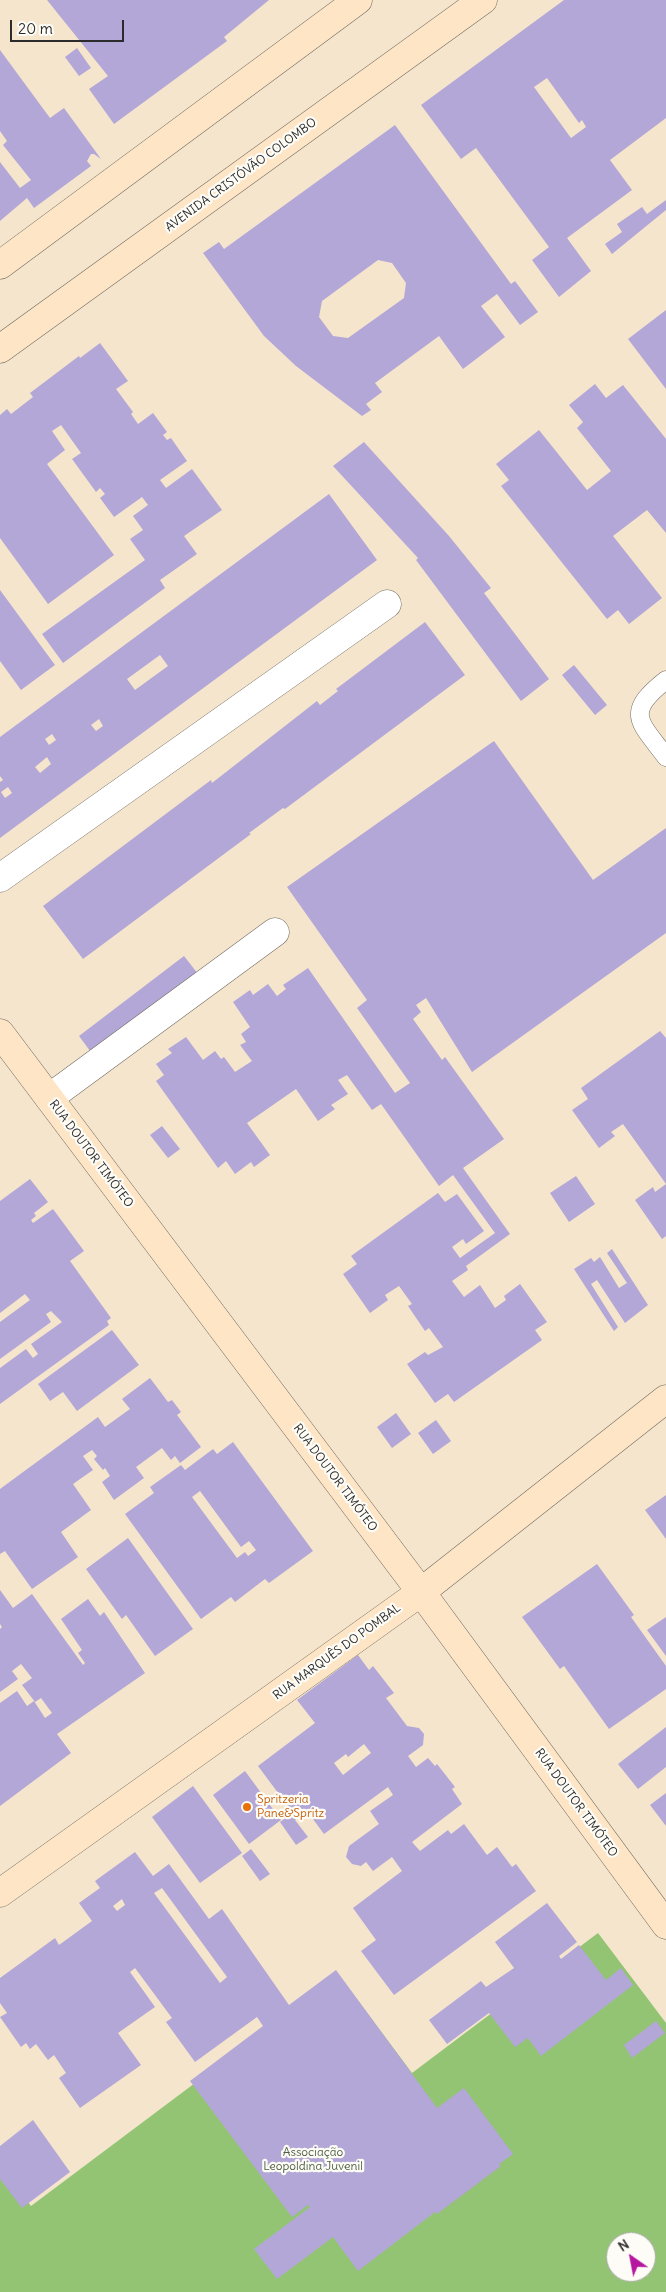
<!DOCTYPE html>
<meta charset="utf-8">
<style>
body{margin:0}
#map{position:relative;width:666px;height:2292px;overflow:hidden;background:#f5e5cd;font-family:Delius,sans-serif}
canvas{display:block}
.north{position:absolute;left:606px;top:2232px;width:50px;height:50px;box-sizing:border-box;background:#fdfcf7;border:1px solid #a9a8a5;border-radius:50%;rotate:327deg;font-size:14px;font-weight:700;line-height:20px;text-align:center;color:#2b2b2b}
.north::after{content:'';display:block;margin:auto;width:18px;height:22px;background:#b5179e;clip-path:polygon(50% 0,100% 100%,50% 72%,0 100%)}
.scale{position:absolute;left:10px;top:20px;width:114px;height:22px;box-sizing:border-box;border:2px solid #2b2b2b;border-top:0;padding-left:6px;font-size:15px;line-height:18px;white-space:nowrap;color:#2b2b2b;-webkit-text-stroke:4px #fdfcf7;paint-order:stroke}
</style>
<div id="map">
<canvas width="666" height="2292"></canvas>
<div class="north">N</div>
<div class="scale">20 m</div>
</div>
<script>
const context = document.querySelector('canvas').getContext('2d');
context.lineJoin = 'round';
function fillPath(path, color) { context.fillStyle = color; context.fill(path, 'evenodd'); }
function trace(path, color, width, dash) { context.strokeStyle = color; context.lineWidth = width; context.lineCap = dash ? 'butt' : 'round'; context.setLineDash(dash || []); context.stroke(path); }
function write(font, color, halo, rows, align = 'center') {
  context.font = font + ' Delius,sans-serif'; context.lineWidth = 4.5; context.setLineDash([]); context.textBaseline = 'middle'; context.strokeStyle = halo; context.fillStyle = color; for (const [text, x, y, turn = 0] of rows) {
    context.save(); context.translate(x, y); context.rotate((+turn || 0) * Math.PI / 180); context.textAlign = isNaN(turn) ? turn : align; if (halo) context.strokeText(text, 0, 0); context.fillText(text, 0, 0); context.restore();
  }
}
fillPath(new Path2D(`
 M598,1933l68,90v269h-666v-127l31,41 308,-231 73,98zM616,2242h30v30h-30z`), '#93c474');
fillPath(new Path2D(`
 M47,0h222l-45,37 3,4 -113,83 -25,-35 19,-13z
 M564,0h102v118l-56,42 22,30 -65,48 24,33 -32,26 -27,-37 17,-13 -73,-99 -15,11 -40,-54zM547,78l32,45 3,-3 4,7 -15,11 -37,-51z
 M77,48l14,20 -12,8 -14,-19z
 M0,50l50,68 14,-10 37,51 -7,-5h-3l-4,7 4,5 -57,42 -7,-10 -27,23v-59l20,26 11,-8 -28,-35 4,-4 -7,-10z
 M395,125l116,159 4,-3 23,31 -18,13 -23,-31 -16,12 24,31 -42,32 -24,-33 -64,47 7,9 -16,12 5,6 -9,6 -66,-50 -32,-30 -61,-83 16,-11 5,7zM378,260l14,3 14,20 -2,15 -56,40 -15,-2 -14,-19 3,-16z
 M666,200v10l-54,44 -7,-10 17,-12 -5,-8 25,-17 5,7z
 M666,310v79l-38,-50z
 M100,343l28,38 -12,8 17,23 -2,2 7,10 15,-11 14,19 -4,3 4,5 4,-2 16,23 -27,19 6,8 26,-19 30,41 -38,26 13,18 -37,26 5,8 -102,75 -21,-29 103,-74 -15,-21 13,-9 -10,-14 15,-11 -6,-8 -28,20 -14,-19 5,-4 -5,-6 -4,4 -24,-33 9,-6 -20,-28 -9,6 13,19 -18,14 67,91 -66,49 -48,-66v-123l7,-6 4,5 22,-17 -3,-4 49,-37 1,2z
 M595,384l11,14 17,-13 43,54v94l-19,-23 -34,26 49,62 -33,26 -11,-14 -11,9 -106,-133 8,-6 -13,-16 43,-34 48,60 24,-19 -34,-43 6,-6 -14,-17z
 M364,442l85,94 42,52 -7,5 65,86 -28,22 -105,-141 2,-2 -85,-92z
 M329,494l48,66 -377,278v-56l3,-2 -3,-4v-39zM160,655l8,11 -33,24 -8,-11zM99,719l4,7 -7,5 -5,-6zM52,734l4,6 -7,5 -4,-6zM47,757l4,7 -11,9 -5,-6zM8,787l4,6 -7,5 -4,-6z
 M0,590l55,75 -34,25 -21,-29z
 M425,622l40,53 -180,134 -2,-1 -34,25 2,1 -168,125 -40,-53 168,-126 1,3 105,-82 3,4 18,-14 -2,-2z
 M574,665l33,40 -12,10 -33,-40z
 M494,741l99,139 73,-52v105l-194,139 -46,-74 -10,7 5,7 -8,7 29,41 3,-3 59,82 -41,29 47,66 -44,32 2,4 -16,11 12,16 16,-12 15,23 11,-8 -2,-4 16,-12 27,38 -12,8 7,10 -88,62 -6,-8 -13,9 -28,-39 18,-12 3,3 15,-8 -14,-19 -4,3 -17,-25 4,-2 -13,-18 -14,9 3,5 -18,13 -27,-39 14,-10 -6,-8 87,-63 7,9 12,-8 27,37 -18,13 -3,-5 -11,8 8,11 35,-25 -42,-58 -14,11 -58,-82 -9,6 -25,-35 -9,5 10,14 -17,11 4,4 -17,12 -22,-32 -49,34 23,32 -16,12 -3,-5 -16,12 -9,-13 -8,7 -62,-87 8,-6 -8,-11 16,-11 -4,-4 18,-12 17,23 12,-9 6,8 3,-2 11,15 17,-11 -12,-16 6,-3 -5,-8 9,-7 -17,-25 17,-12 3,5 15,-11 9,12 9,-7 -3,-4 25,-17 87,125 15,-10 -53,-75 10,-8 -80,-113z
 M184,956l18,23 -106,80 -17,-23z
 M660,1031l6,7v198l-4,3 -27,-39 18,-13 2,5 11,-8 -43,-60 -12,8 4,4 -16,12 -27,-38 16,-11 -7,-11z
 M162,1126l18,23 -12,9 -18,-23z
 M576,1176l19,28 -26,18 -19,-29z
 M30,1179l18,23 -14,11 2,3 -5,4 2,3 20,-14 31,42 -14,10 41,57 -4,3 2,4 -109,79v-36l26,-19 7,9 5,-4 -7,-10 31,-22 -11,-11 -5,3 5,8 -51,37v-37l30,-22 -5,-6 -25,19v-112z
 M612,1249l36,56 -23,18 -28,-43 -6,4 27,43 -4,4 -40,-62 17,-11 3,4 6,-5 19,31 8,-5 -20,-30z
 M112,1330l27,35 -62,46 -14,-19 -13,9 -12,-17z
 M150,1378l18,24 4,-2 9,12 -4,3 24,32 -21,16 -5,-7 -4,4 -9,-12 -26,19 8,11 -30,22 -12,-18 8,-6 -5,-8 -2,2 -9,-11 3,-3 -5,-6 -9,6 10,14 -20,14 18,26 -30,22 17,25 -46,32 -27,-38 -5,3v-65l98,-72 7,10 25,-18 -8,-10z
 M396,1413l15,21 -19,14 -15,-21z
 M436,1420l15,21 -18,13 -15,-21z
 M233,1442l80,109 -44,32 -4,-4 -30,23 -4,-5 -30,22 -76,-105 29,-21 -4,-6 31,-22 4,5 28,-21 4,5zM200,1491l41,56 8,-6 7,9 -8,6 -3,-4 -8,6 -45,-61z
 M666,1495v44l-21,-29z
 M128,1538l65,91 -38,27 -29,-41 -4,4 -36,-50z
 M597,1564l37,51 -3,2 35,49v23l-57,40 -45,-63 -4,3 -38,-52z
 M0,1590l13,18 19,-14 51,71 2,-2 -7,-10 4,-3 -21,-31 27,-20 12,17 4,-4 41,61 -88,61 14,19 -71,53v-103l17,-12 10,15 7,-5 11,17 7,-5 -11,-15 -6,4 -13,-17 10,-7 -11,-14 -9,7 6,8 -18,13v-63l2,-2 -2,-3z
 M666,1617v39l-19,-26z
 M358,1655l11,15 4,-4 21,27 -8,5 21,28 12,2 5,6 -1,11 -15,11 8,11 12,-9 7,8 2,-2 18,23 -3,2 10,15 -50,38 8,9 28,-21 3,4 13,-10 23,31 10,-8 15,20 4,-3 20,27 -142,104 -33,-44 15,-11 -23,-32 49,-37 -10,-14 -19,14 -7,-9 -5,4 -9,-2 -6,-7 3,-11 30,-22 -9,-13 23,-16 -5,-8 -64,47 -17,-23 -12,9 13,17 -12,8 -16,-23 13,-9 -35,-47 57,-43 -18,-23zM364,1744l7,9 -28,22 -9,-12 12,-9 2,3z
 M666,1727v40l-28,22 -20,-25z
 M245,1771l36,49 -32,24 -36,-49z
 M193,1786l49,67 -42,30 -48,-66z
 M666,1793v33l-16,-21z
 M251,1849l19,25 -10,7 -18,-25z
 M135,1852l18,24 16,-12 40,55 13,-10 67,96 47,-35 101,138 27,-20 49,66 -14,10 2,2 -64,48 -2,-2 -77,59 -25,-34 -56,42 -23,-30 56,-42 -2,-2 -16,12 -102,-136 73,-55 -6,-9 -62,45 -29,-40 6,-4 -37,-50 -5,4 25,35 -37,26 23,32 -61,43 -21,-30 7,-5 -12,-18 -6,5 -12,-16 -6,5 -4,-6 -5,4 -21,-30 7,-4 -7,-10v-25l55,-40 4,7 33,-24 -13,-18 21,-15 -5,-7zM162,1888l65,89 -7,6 -66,-90zM122,1899l3,6 -8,6 -4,-5z
 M547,1903l30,39 -18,14 2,3 18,-14 27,35 15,-12 12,17 -92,71 -13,-18 -13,9 -26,-34 -42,31 -18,-24 52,-39 5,6 28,-19 -19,-26z
 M656,2021l9,12 -33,25 -8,-13z
 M33,2120l37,52 -48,36 -22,-29v-33z`), '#b2a7d7');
const lane = new Path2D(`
 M666,680c-42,33 -27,41 0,77`);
const street = new Path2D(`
 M0,878l387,-274
 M49,1098l226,-166`);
const secondary = new Path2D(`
 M0,265l358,-265
 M0,349l483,-349
 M0,1033l421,559 245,333
 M0,1893l421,-301 245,-193`);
trace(lane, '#726c64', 19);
trace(street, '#726c64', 29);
trace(secondary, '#726c64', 29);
trace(lane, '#fff', 18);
trace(street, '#fff', 28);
trace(secondary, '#fde5c5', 28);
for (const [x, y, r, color] of [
 [247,1807,5,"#e8710a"]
]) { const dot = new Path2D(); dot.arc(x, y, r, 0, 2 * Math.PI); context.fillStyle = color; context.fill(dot); trace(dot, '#fdfcf7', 2); }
write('12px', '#2b2b2b', '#fdfcf7', [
 ["AVENIDA CRISTÓVÃO COLOMBO",241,175,-36],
 ["RUA DOUTOR TIMÓTEO",91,1154,53],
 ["RUA DOUTOR TIMÓTEO",335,1478,53],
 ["RUA MARQUÊS DO POMBAL",337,1652,-36],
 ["RUA DOUTOR TIMÓTEO",576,1803,54]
]);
write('12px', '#c56008', '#fdfcf7', [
 ["Spritzeria",257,1800],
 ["Pane&Spritz",257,1814]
], 'left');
write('12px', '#4f6145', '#fdfcf7', [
 ["Associação",313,2153],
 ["Leopoldina Juvenil",313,2167]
]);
</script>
